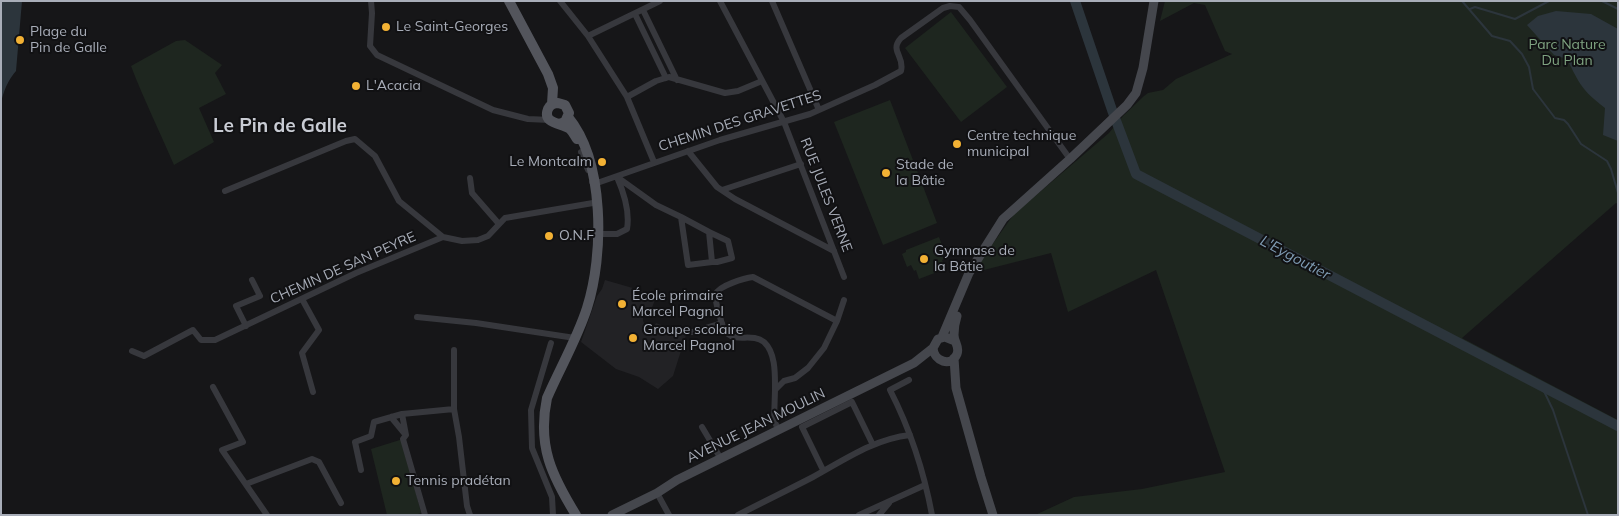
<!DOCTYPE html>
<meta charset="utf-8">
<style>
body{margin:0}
#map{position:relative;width:1619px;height:516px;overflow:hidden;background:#161618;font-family:Mulish,sans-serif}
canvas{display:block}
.frame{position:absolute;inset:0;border:2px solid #a8adb8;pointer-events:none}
</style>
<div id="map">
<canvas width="1619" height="516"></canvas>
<div class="frame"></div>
</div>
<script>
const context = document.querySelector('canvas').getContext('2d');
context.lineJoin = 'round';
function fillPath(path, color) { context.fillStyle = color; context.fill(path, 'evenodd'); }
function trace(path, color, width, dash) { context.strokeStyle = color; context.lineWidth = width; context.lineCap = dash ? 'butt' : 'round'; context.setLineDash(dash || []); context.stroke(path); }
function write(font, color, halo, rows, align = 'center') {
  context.font = font + ' Mulish,sans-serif'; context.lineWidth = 4; context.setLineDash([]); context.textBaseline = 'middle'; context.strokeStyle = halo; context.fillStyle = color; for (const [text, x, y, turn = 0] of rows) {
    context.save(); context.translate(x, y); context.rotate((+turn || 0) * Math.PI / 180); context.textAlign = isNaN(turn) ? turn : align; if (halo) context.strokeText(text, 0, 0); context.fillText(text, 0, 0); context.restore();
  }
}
fillPath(new Path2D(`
 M605,280l52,15 -6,15 -5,-2 -3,6v7l3,6 6,3 4,-7 30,12 -13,41 -15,13 -19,-12 -23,-8 -35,-27 16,-46 5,-7z`), '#222225');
fillPath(new Path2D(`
 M1165,1h453v203l-2,-1 -154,135 156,82v95h-583l39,-18 68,-8 83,-17 -69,-202 -88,42 -17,-59 -79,20 42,-59 95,-81 14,-17 21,-20 4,-3 15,-3 13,-11 56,-25 -7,-3 -20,-46 -11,-2 -34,18z
 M951,12l56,75 -46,35 -56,-74z
 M185,40l37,25 -7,8 11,21 -27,14 15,34 -40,23c-14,-33 -30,-65 -43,-99l45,-25z
 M890,100l47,123 -54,22 -49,-123z
 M939,237l8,21 -5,2 3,9 -26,10 -3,-9 -2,1 -3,-6 -4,2 -5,-13 4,-2v-2z
 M403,439l18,74 -6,2h-28l-16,-66z`), '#1e261f');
fillPath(new Path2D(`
 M1,1h21l-6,70c-8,9 -13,21 -15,32z
 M1556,11l35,3 27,15v112l-15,-6 2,-27c-23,-18 -25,-23 -38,-49l-13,-4 -27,-30 11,-9z`), '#2c353c');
trace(new Path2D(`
 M1462,1l30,35 18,5 12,13 7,13 4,22 22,29 9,2 4,4 13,20 26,17 4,8 7,24
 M1602,1l16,8
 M1470,9l5,-2 40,12 34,-18
 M1542,387l11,23 35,105`), '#2c353c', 2);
trace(new Path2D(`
 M1075,1l37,109 24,64 482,252`), '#2c353c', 10);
trace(new Path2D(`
 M371,1l1,12 -2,33 7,9 116,55 35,9 22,1
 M560,1l28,35 39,61 27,65
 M720,1l64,121 60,155
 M772,1l47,109
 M643,10l34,70
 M635,14l31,64
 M588,36l72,-35
 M627,97l29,-16 13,-4 56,16 13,-2 24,-10
 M688,151l29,36 18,12 99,52
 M581,152l7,18
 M470,178l2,15 27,31
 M592,182l3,1 5,-1 120,-42 90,-26 65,-29 26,-14c4,-15 -12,-20 0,-33l42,-30 7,-2 9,1 11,13 100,139
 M722,190l79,-26
 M225,191l121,-50 9,-2 20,17 24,45 44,36
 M709,232l19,9 4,17 -15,4h-5
 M598,234h19l10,-5c3,-17 -3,-36 -10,-52l39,28 25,12 7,48 24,-3 -3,-30 -28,-15
 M753,277l84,44 -13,27 -16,20 -13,10 -11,3 -9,9c0,-15 1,-37 -11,-48 -11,-9 -27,0 -36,-8 -5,-3 -6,-11 -8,-17 -1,-6 -6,-16 -4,-23 2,-8 29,-16 37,-17z
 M302,299l17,31 -17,23 11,39
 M417,317l59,6 99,15
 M837,321l7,-21
 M246,326l-10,-20 24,-10 -8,-16
 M692,332l30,-9
 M551,343l-20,67 1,38 20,49 1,18
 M454,350v59l5,28 8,69 3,9
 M132,351l12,5 49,-26 8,10h14l141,-67 87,-36 19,4 16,-1 10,-4 17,-18 88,-15
 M909,380l-19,10c20,39 34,82 42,125
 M213,387l30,55 -21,8 45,65
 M775,390l-1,31 5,9
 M402,414l4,21 -3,4 22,76
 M391,417l14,17
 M702,427l19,32
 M361,470l-6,-28 16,-6 3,-14 28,-8 52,-5
 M823,470l-21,-43 50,-25 21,43
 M246,484l66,-25 7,3 22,41
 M657,493l12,22
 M738,515c25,-13 50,-25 75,-38 31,-17 61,-38 97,-42
 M859,515l66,-30
 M879,515l10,-12`), '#37383d', 6);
trace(new Path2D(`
 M942,337l27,-64 34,-54 67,-60 57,-54 9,-12 7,-25 11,-67
 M955,341l-10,-4 -7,2 -5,9c1,13 18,20 24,6 3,-7 -3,-12 -3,-19 0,-6 1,-13 3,-19
 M954,358l2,30 25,89 12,38
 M612,515l45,-22 20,-13 237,-117 19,-15`), '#45474d', 9);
trace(new Path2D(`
 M509,1l39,73 5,14 -1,16
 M568,117c37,45 36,138 19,191 -10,31 -27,60 -40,90 -10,48 5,78 29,117
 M559,124l6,-2 4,-9 -4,-8 -7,-2c-4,0 -8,2 -10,6 -6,15 14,14 22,20 3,3 5,7 7,10`), '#53555c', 10);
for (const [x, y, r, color] of [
 [386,27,5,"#f2b134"],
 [20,40,5,"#f2b134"],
 [356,86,5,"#f2b134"],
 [957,144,5,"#f2b134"],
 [602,162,5,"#f2b134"],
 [886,173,5,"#f2b134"],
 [549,236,5,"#f2b134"],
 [924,259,5,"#f2b134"],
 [622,304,5,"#f2b134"],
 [633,338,5,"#f2b134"],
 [396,481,5,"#f2b134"]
]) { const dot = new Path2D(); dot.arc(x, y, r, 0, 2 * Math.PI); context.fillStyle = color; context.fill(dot); trace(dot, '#111113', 2); }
write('14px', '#a8adb8', '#111113', [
 ["Le Saint-Georges",396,27],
 ["Plage du",30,32],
 ["Pin de Galle",30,48],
 ["L'Acacia",366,86],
 ["Centre technique",967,136],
 ["municipal",967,152],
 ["Le Montcalm",592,162,"right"],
 ["Stade de",896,165],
 ["la Bâtie",896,181],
 ["O.N.F",559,236],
 ["Gymnase de",934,251],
 ["la Bâtie",934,267],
 ["École primaire",632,296],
 ["Marcel Pagnol",632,312],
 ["Groupe scolaire",643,330],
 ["Marcel Pagnol",643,346],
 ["Tennis pradétan",406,481]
], 'left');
write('14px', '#7fa381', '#111113', [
 ["Parc Nature",1567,45],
 ["Du Plan",1567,61]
]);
write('14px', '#a8adb8', '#111113', [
 ["CHEMIN DES GRAVETTES",740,121,-18],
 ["RUE JULES VERNE",826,195,69],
 ["CHEMIN DE SAN PEYRE",343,268,-24],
 ["AVENUE JEAN MOULIN",756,426,-26]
]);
write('italic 15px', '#7f9bb3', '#111113', [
 ["L'Eygoutier",1295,258,28]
]);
write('bold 19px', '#c9ccd4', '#111113', [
 ["Le Pin de Galle",280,126]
]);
</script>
